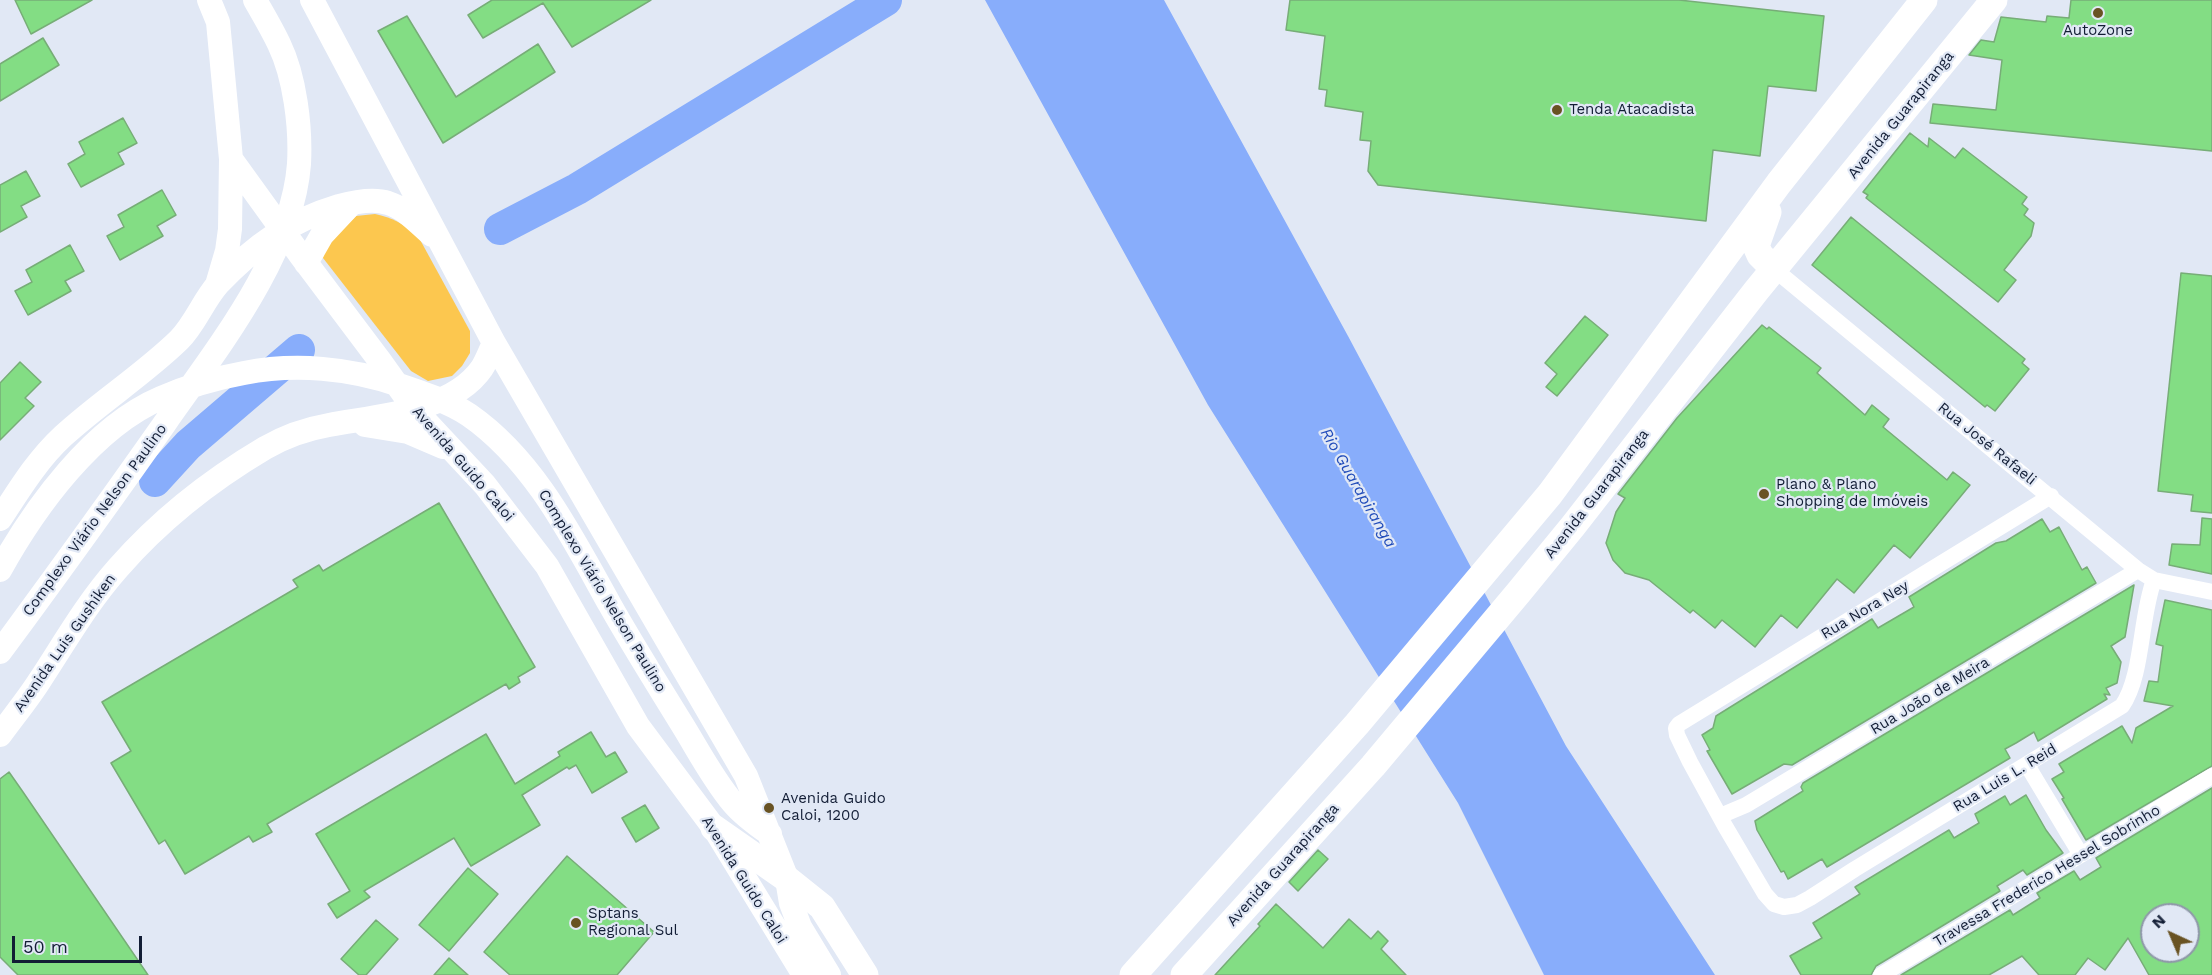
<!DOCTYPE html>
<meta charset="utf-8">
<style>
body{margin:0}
#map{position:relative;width:2212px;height:975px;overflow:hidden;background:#e1e8f5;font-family:"Work Sans",sans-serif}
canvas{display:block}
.north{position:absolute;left:2140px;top:903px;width:60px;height:60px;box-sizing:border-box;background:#e1e8f5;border:2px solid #8e97a8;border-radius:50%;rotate:316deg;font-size:16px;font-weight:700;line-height:24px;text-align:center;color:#121d35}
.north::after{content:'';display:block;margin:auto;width:21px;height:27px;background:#695323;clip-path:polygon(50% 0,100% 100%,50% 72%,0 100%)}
.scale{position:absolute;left:12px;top:936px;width:130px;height:27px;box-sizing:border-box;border:3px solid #121d35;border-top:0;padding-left:8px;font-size:18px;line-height:21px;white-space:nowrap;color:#121d35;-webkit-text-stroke:4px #e1e8f5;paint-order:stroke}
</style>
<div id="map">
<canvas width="2212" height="975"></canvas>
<div class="north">N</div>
<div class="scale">50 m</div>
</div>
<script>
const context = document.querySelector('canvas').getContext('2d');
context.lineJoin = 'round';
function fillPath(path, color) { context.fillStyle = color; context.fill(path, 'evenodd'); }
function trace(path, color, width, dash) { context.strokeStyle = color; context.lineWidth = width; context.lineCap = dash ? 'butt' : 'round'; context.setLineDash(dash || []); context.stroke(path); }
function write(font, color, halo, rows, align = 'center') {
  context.font = font + ' "Work Sans",sans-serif'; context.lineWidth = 4.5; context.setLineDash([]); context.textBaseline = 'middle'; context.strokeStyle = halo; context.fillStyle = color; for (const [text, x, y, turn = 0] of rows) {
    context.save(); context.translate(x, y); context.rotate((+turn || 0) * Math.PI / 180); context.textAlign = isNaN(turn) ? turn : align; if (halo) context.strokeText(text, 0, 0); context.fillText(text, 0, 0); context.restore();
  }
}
fillPath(new Path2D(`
 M375,214c17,4 29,9 43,22l52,95v22l-8,13 -10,10 -24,5 -17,-10 -88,-113 2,-11 31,-31z`), '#fcc74f');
fillPath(new Path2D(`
 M985,0h179l184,336 218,410 149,229h-171l-86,-172 -250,-398z`), '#88adfb');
trace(new Path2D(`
 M500,229l77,-40 309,-189
 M155,481l33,-36 111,-95`), '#88adfb', 32);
const building = new Path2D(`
 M15,0h77l-61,34z
 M492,0h159l-79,47 -29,-44 -60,35 -15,-23z
 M1290,0h389l145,16 -8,75 -48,-5 -8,70 -47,-6 -7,71 -328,-36 -10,-14 3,-30 -11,-1 3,-28 -38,-6 2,-16 -8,-1 6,-53 -39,-6z
 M2071,0h141v151l-282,-28 3,-19 63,6 6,-50 -33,-5 12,-15 13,2 7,-25 45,5 1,-6 22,2z
 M407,16l49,81 82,-53 17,28 -112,71 -65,-112z
 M43,38l16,27 -59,36v-37z
 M123,118l14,25 -19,10 6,11 -43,23 -13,-23 17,-10 -6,-12z
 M1910,133l18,14 1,-9 26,20 8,-10 64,49 -5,7 6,5 -4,6 10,8 -3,13 -27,34 12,10 -18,22 -132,-104 2,-3 -5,-3z
 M26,171l14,25 -19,10 6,11 -27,15v-47z
 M162,190l14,25 -19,11 6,10 -43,24 -13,-24 17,-9 -6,-12z
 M1851,217l174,142 -3,4 7,6 -34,42 -8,-6 -2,2 -173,-142z
 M70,245l14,26 -19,10 6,10 -43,24 -13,-24 17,-9 -6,-12z
 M2181,273l31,3v237l-21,-2 2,-16 -35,-4z
 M1585,316l23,19 -51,61 -11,-9 11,-13 -12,-11z
 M1762,325l5,4 2,-2 52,41 -4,5 48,42 7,-10 17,14 -6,8 64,53 6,-8 17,13 -60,73 -16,-13 -40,48 -17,-14 -40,49 -16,-13 -26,32 -33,-27 -7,8 -22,-18 -3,3 -41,-33 -24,-7 -12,-13 -7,-17 10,-31 9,-14 -7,-4 59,-76z
 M20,362l21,20 -16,16 9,8 -34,34v-57z
 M439,503l96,164 -17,10 2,5 -11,7 -3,-5 -239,140 5,8 -19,10 -4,-6 -64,38 -20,-34 -6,4 -48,-81 20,-12 -29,-49 196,-115 -5,-7 26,-15 4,6z
 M2202,518l10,1v55l-43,-9 3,-21 28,1z
 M2042,519l8,13 9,-5 23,43 5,-3 9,16 -304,182 -8,-1 -52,30 -25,-43 3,-1 -8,-15 11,-7 3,-12 156,-97 6,9 36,-21 -5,-10 87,-54 10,-2z
 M2134,585l-9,52 -14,9 10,16 -4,21 -11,5 4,7 -6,-1 3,5 -69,42 -4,-9 -18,11 -11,6 5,9 -183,109 -5,-8 -34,20 -4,-8 -3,1 -24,-42 -2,-9 48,-30 -2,-4 2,-4z
 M2165,600l47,10v156l-126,74 -24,-41 2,-1 -12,-19 12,-7 -5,-8 63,-38 10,17 4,-15 37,-22 -29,-5 5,-20 9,1 5,-36 -7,-2z
 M591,732l15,25 9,-5 12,20 -35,21 -16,-28 -7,4 -2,-2 -45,28 18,30 -69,41 -17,-28 -90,53 6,6 -33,21 -9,-14 22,-13 -34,-57 170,-100 29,50 45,-28 -2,-4z
 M9,772l14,20 125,183h-130l-18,-18v-178z
 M2212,788v187h-63l-21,-37 -23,32 -17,-12 -13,17h-36l-17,-19 -33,19h-88l109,-65 3,5 27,-17 -3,-5 37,-22 6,9 21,-13 -5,-9zM2152,915h36v36h-36z
 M2026,795l20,35 17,23 -36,22 -4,-5 -26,16 3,5 -124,75 -5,9h-70l-11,-19 32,-18 -9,-15 47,-29 -5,-7 94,-57 5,8 25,-15 -4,-9 30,-18 5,9z
 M645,805l14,23 -23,14 -14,-24z
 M1318,850l10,9 -30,32 -9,-9z
 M567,856l87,76 -37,43h-107l-26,-23z
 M468,868l30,26 -49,57 -30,-26z
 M1276,904l47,44 26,-29 22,20 7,-8 10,10 -7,8 25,26h-191l45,-49 -2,-2z
 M376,920l22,19 -32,36h-7l-18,-16z
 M449,958l19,17h-34z`);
fillPath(building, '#83dd84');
trace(building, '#77ad77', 1.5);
trace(new Path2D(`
 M1774,269l364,301 16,10 58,12
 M2051,496l-372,228 -3,4 1,7 13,27 35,64 40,68 9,10 10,3 13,-2 13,-7 45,-29 267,-163c21,-30 18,-89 32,-126
 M2027,765l54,90
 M1720,816l26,-11 392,-235
 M1881,975l331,-199`), '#fff', 16);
trace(new Path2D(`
 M209,0l9,22 13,137 -1,70 -3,22 -10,34
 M312,0l182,343 252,433 41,103 4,24 9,24 29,48
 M231,159l70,97 79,105 35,49 70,75 62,81 91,160 76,102 90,147
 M306,263l16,-28 29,-31
 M365,425l43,7 35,15
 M0,519c19,-29 37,-59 63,-83 37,-34 80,-61 116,-96 16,-16 24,-39 39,-56 36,-38 71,-63 121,-78 15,-4 34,-8 49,-3 17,5 31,21 44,32
 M0,570c35,-63 93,-143 161,-172 25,-11 55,-20 83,-25 51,-10 106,-5 155,12 21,7 51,17 70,30 65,45 103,122 141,190 22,39 46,77 70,116 17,27 32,57 53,82 10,12 24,22 37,31
 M0,652c56,-76 111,-152 165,-229 51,-73 127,-167 134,-259 2,-37 -4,-87 -20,-120 -7,-15 -16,-30 -24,-44
 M0,735c13,-18 28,-36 40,-55 25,-38 47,-77 78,-112 41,-47 93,-88 147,-120 19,-11 41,-19 64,-23 47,-9 123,-13 153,-57 5,-8 8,-17 12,-25`), '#fff', 24);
trace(new Path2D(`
 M1768,212l-12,34 4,9 14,14
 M714,828l73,51 35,28 43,68
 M1133,975l224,-251 193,-230 229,-311 145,-183
 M1184,975l189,-209 146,-174 54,-66 183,-235 238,-291`), '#fff', 27);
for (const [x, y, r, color] of [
 [2098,13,6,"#695323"],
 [1557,110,6,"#695323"],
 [1764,494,6,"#695323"],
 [769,808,6,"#695323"],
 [576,923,6,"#695323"]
]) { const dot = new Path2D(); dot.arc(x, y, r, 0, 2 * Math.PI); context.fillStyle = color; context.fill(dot); trace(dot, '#e1e8f5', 2); }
write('15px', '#121d35', '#e1e8f5', [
 ["AutoZone",2098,31,"center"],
 ["Tenda Atacadista",1569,110],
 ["Plano & Plano",1776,485],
 ["Shopping de Imóveis",1776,502],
 ["Avenida Guido",781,799],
 ["Caloi, 1200",781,816],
 ["Sptans",588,914],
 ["Regional Sul",588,931]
], 'left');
write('15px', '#121d35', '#e1e8f5', [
 ["Avenida Guarapiranga",1901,115,-51],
 ["Rua José Rafaeli",1987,444,39],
 ["Avenida Guido Caloi",463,464,49],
 ["Avenida Guarapiranga",1597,494,-52],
 ["Complexo Viário Nelson Paulino",95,520,-54],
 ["Complexo Viário Nelson Paulino",602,591,59],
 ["Rua Nora Ney",1865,610,-31],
 ["Avenida Luis Gushiken",65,643,-55],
 ["Rua João de Meira",1930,696,-31],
 ["Rua Luis L. Reid",2005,778,-31],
 ["Avenida Guarapiranga",1283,865,-48],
 ["Travessa Frederico Hessel Sobrinho",2047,876,-31],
 ["Avenida Guido Caloi",744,880,58]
]);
write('italic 16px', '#214cba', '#e1e8f5', [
 ["Rio Guarapiranga",1358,488,60]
]);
</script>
